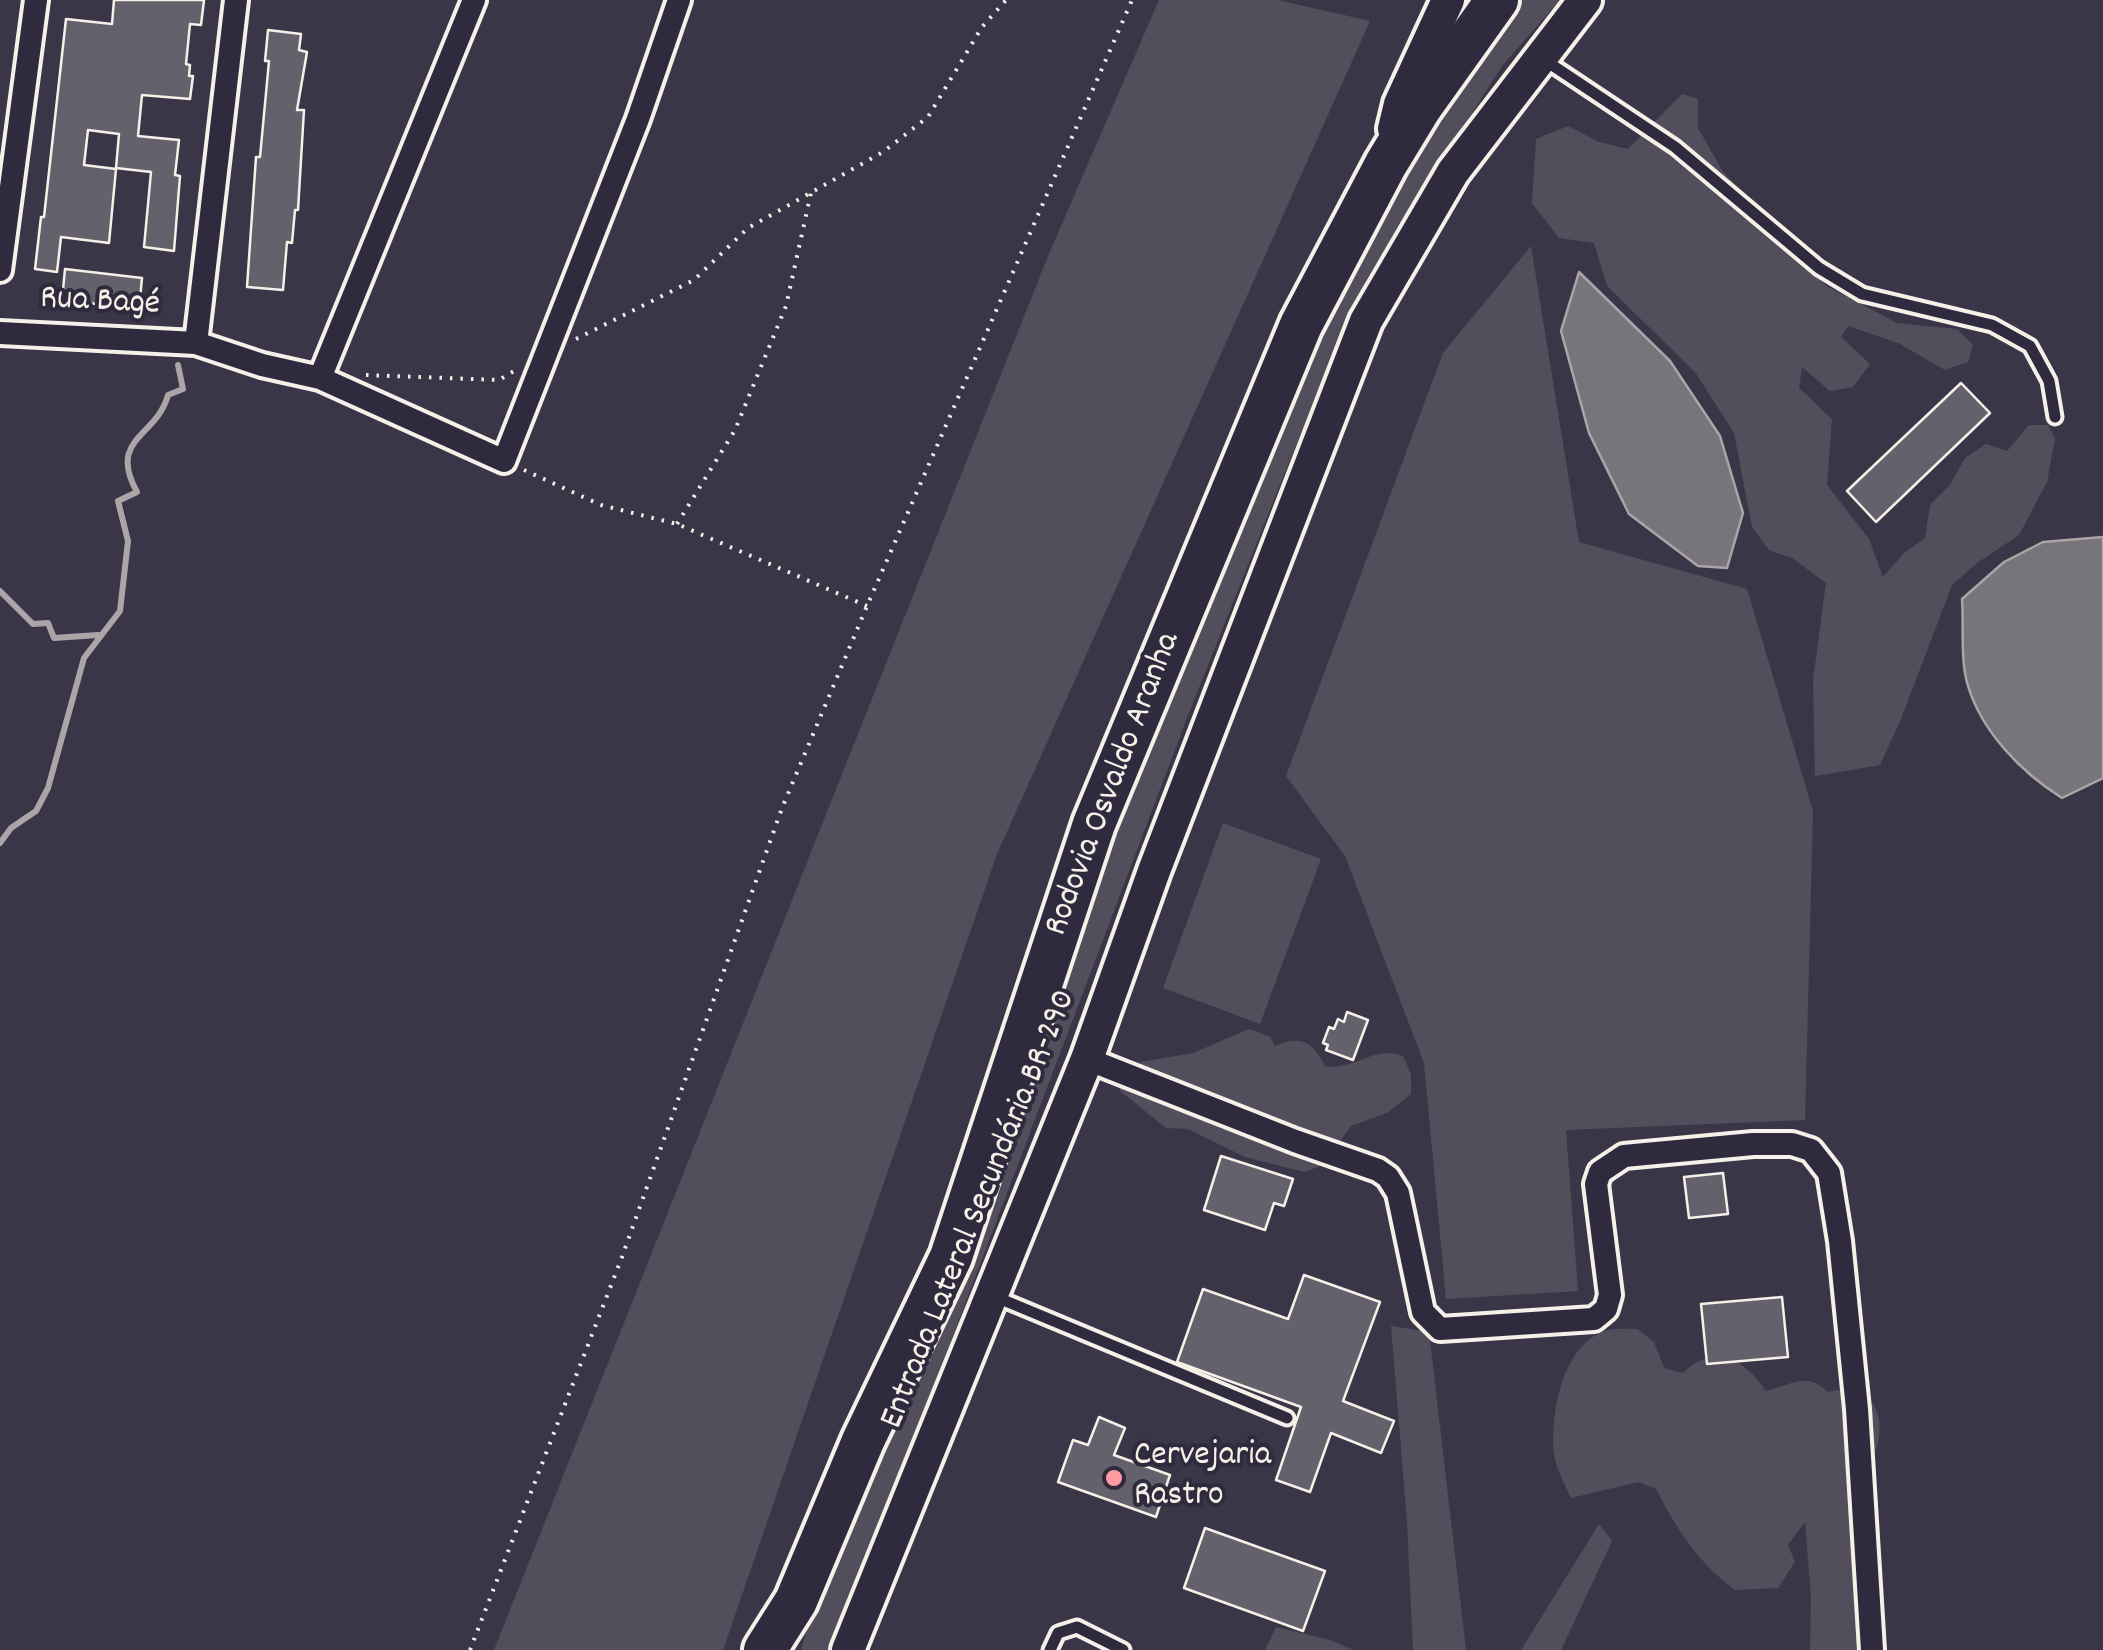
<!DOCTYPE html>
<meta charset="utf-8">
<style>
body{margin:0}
canvas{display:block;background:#3b3647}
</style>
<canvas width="2103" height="1650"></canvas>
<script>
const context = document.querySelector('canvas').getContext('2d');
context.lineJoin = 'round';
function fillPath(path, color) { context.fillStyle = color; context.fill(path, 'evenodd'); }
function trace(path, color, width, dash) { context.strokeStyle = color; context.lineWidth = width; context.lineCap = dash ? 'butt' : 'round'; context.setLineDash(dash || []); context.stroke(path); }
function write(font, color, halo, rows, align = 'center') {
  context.font = font + ' Dekko,sans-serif'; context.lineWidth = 8; context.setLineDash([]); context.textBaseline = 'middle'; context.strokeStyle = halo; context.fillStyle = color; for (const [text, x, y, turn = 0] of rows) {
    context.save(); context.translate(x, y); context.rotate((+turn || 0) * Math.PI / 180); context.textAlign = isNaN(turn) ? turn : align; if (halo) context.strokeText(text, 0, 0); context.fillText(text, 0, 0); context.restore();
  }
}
fillPath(new Path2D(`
 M1159,0h119l92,21 -373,833 -274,796h-229l554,-1394z
 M1523,0h37l-58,66 -135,212 -78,184 -102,256 -353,932h-33l18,-61 240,-615 239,-597 90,-173 65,-111z
 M1682,94l16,5v29l25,44 49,48 22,30 31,35 72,38 60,6 16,16 -5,17 -23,8 -47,-27 -50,-17 -7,11 29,27 -17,23 -23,4 -28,-24 -3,21 33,31 -5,66 42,54 14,38 21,-24 21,-15 5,-33 20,-20 15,-27 21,-14 21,7 22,-26h19l7,13 -8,44 -28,53 -42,28 -25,22 -51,134 -21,46 -65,11 -2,-96 13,-97 -34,-25 -23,-8 -17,-23 -18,-94 -39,-61 -88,-86 -13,-43 -35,-5 -27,-35 4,-64 32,-13 31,16 29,7z
 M1531,246l48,296 168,47 66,222 -8,309 -239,10 12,161 -132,8 -22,-236 -79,-207 -59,-80 157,-423z
 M1223,823l98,36 -61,165 -97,-36z
 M1249,1029l21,8 5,9c25,-11 38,-5 50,20 29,5 49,-21 78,-10l8,18v20l-24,19 -36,13 -28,39 -19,7 -59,-15 -57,-28 -22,-1 -47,-38 22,-28 52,-9z
 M1391,1326l38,6 37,318h-53l-6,-128z
 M1637,1329l17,13 10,26 19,5c30,-30 62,-14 83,18 27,-6 39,-20 62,1 57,-15 65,48 33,82l5,176h-56l1,-53 -6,-75 -17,23 7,17 -17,26 -43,2c-37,-28 -58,-60 -79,-101l-18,-7 -67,16c-6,-13 -15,-29 -17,-44 -4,-39 8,-109 51,-123 9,-3 22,-2 32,-2z
 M1599,1524l13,17 -51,109h-40z
 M1276,1627l54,13 24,10h-89z`), '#534e5c');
const water = new Path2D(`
 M1579,272l91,89 50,75 23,77 -16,55 -29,-2 -69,-52 -40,-81 -28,-102z
 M2103,537v241l-41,20c-40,-25 -80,-66 -94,-112 -8,-26 -4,-60 -6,-87l42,-37 39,-20z`);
fillPath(water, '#78747b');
trace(water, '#aaa6a7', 2.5);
trace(new Path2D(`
 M0,591l33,33 15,-1 6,15 44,-3
 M0,843l11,-15 25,-17 12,-23 36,-130 36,-47 8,-70 -10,-40 19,-9c-30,-54 20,-55 31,-97l15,-6 -5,-24`), '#aaa6a7', 6);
const building = new Path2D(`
 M114,0h90l-3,25 -11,-1 -4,40 4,1 -1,11h4l-3,23 -48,-4 -4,41 41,4 -4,35 5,1 -6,75 -30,-4 7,-75 -35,-4 3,-34 -31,-4 -4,35 32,4 -7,74 -48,-6 -4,35 -22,-3 6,-52h3l22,-198 46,5z
 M268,30l33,4 -2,16 8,2 -10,58h7l-6,100h-3l-3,33 -5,-1 -4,48 -36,-3 9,-130h4l9,-96h-4z
 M65,269l77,9 -3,31 -77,-9z
 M1961,383l29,30 -114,109 -29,-31z
 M1347,1012l21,8 -15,40 -27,-10 2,-5 -5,-2 6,-16 5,2 4,-10 6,3z
 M1221,1156l72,23 -9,27 -10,-3 -9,27 -61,-20z
 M1723,1173l5,41 -39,4 -5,-41z
 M1304,1275l76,27 -37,99 51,20 -13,32 -50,-20 -21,59 -34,-12 25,-73 -124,-45 26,-73 85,30z
 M1782,1297l6,60 -81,7 -6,-60z
 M1099,1417l26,11 -11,27 56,20 -14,42 -98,-35 15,-42 15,5z
 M1205,1528l120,43 -22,60 -119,-43z`);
fillPath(building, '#65616c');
trace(building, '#f4f1e8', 2.5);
const lane = new Path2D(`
 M1543,59l132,88 144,121 43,26 130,31 38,21 19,35 6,36
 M996,1297l291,121
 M1050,1650l8,-17 19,-6 46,23`);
const street = new Path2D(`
 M474,0l-154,378 184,83 134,-342 41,-119
 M0,270l36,-270
 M0,333l196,10 66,22 58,13
 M196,343l40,-343
 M1087,1059l208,82 83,29 10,7 10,16 25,119 17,17 154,-10 12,-10 4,-14 -14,-111 4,-12 24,-16 129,-12h39l19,6 18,23 11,68 17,168 15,241`);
const secondary = new Path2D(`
 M1394,129l6,-25 48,-104
 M848,1650l239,-591 67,-188 212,-550 87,-149 132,-172`);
const highway = new Path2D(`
 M765,1650l31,-49 67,-160 88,-184 143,-433 207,-499 85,-161 34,-56 77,-108`);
trace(lane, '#f4f1e8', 19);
trace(street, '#f4f1e8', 30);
trace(secondary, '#f4f1e8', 40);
trace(highway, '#f4f1e8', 50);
trace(new Path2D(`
 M576,339l118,-59 54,-52 135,-76 45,-35 54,-90 24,-27
 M366,375l133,5 15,-9
 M524,470l77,35 76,19 190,82
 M677,524l58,-94 51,-124 25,-113
 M470,1650l152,-393 160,-449 85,-202 265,-606`), '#f4f1e8', 4, [2.5, 8]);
trace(lane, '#2f2a3d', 11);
trace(street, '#2f2a3d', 22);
trace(secondary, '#2f2a3d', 32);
trace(highway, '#2f2a3d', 42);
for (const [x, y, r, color] of [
 [1114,1478,10,"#ff9aa2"]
]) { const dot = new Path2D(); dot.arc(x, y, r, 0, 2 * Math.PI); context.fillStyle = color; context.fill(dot); trace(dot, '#2f2a3d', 4); }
write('35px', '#f4f1e8', '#2f2a3d', [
 ["Rua Bagé",100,304,3],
 ["Rodovia Osvaldo Aranha",1115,785,-69],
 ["Entrada Lateral Secundária BR-290",981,1210,-68]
]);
write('35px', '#f4f1e8', '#2f2a3d', [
 ["Cervejaria",1134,1458],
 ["Rastro",1134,1498]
], 'left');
</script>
